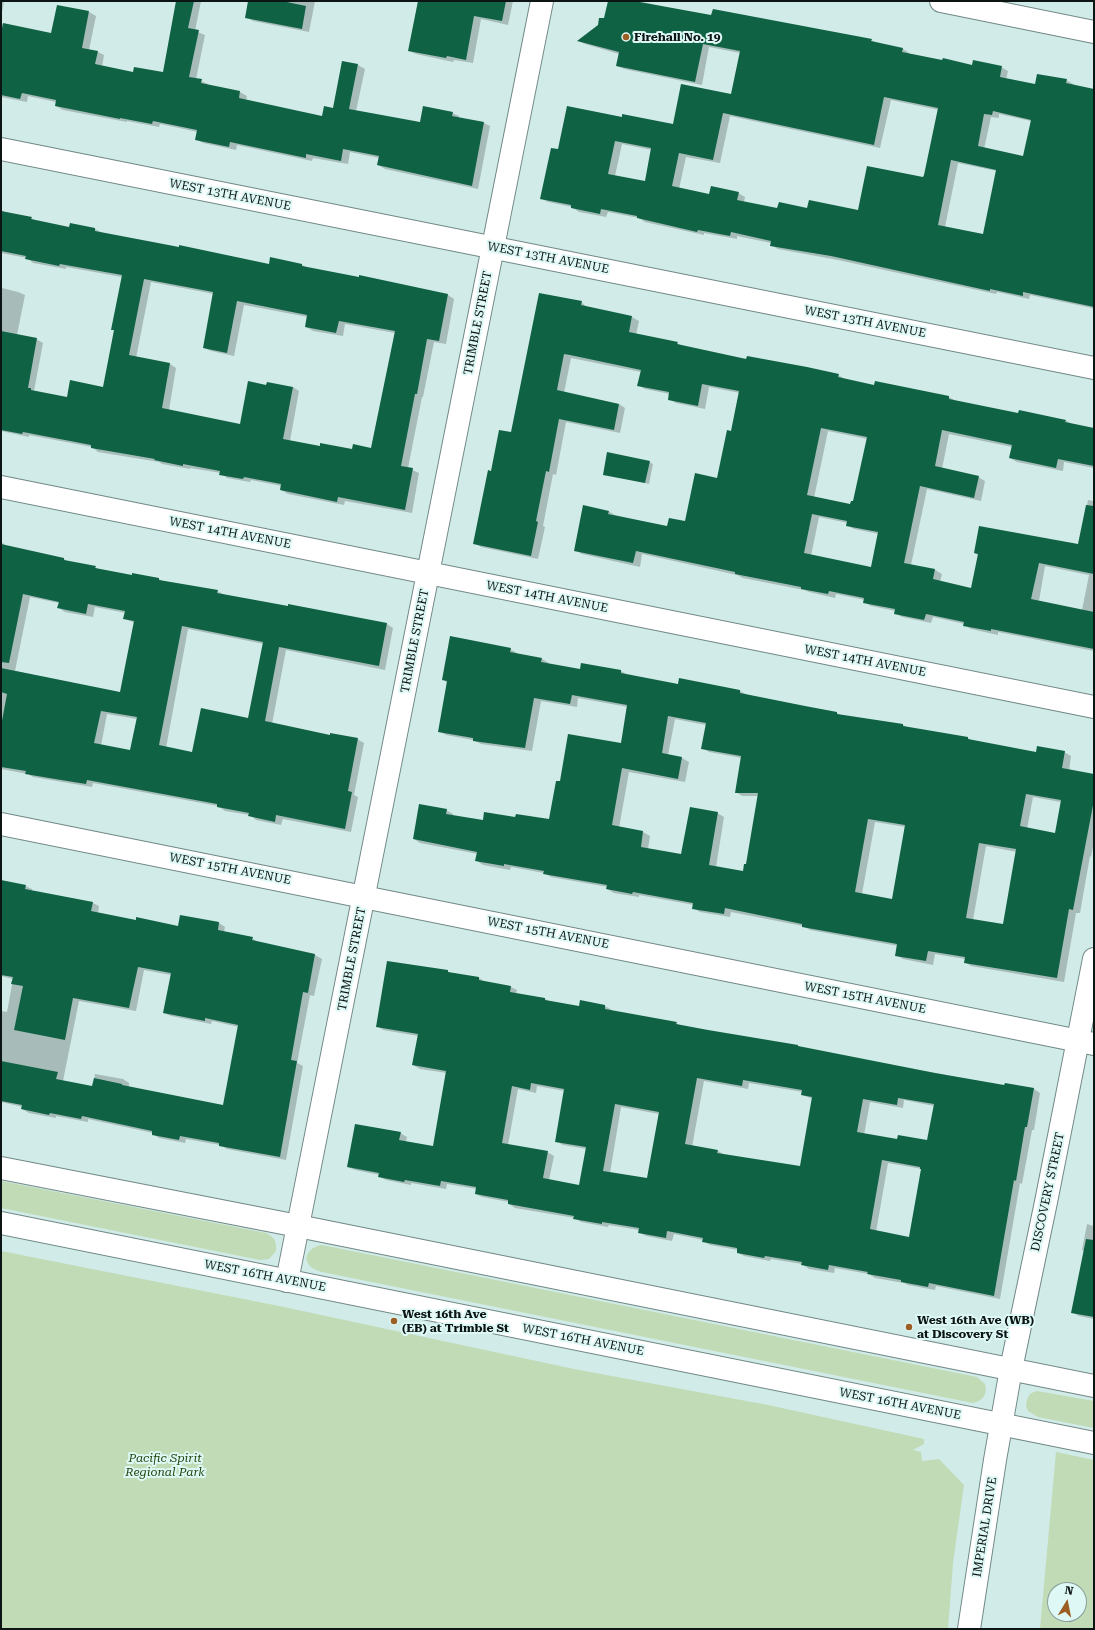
<!DOCTYPE html>
<style>
body{margin:0}
#map{position:relative;width:1095px;height:1630px;overflow:hidden;background:#d1ebe8;font-family:"Roboto Serif",serif}
canvas{display:block}
.frame{position:absolute;inset:0;border:2px solid #0c1514;pointer-events:none}
.north{position:absolute;left:1047px;top:1582px;width:40px;height:40px;box-sizing:border-box;background:#def8f5;border:1px solid #8a9d9b;border-radius:50%;rotate:10deg;font-size:11px;font-weight:700;line-height:16px;text-align:center;color:#0c1514}
.north::after{content:'';display:block;margin:auto;width:14px;height:18px;background:#9d5e24;clip-path:polygon(50% 0,100% 100%,50% 72%,0 100%)}
</style>
<div id="map">
<canvas width="1095" height="1630"></canvas>
<div class="frame"></div>
<div class="north">N</div>
</div>
<script>
const context = document.querySelector('canvas').getContext('2d');
context.lineJoin = 'round';
function fillPath(path, color) { context.fillStyle = color; context.fill(path, 'evenodd'); }
function trace(path, color, width, dash) { context.strokeStyle = color; context.lineWidth = width; context.lineCap = dash ? 'butt' : 'round'; context.setLineDash(dash || []); context.stroke(path); }
function write(font, color, halo, rows, align = 'center') {
  context.font = font + ' "Roboto Serif",serif'; context.lineWidth = 4; context.setLineDash([]); context.textBaseline = 'middle'; context.strokeStyle = halo; context.fillStyle = color; for (const [text, x, y, turn = 0] of rows) {
    context.save(); context.translate(x, y); context.rotate((+turn || 0) * Math.PI / 180); context.textAlign = isNaN(turn) ? turn : align; if (halo) context.strokeText(text, 0, 0); context.fillText(text, 0, 0); context.restore();
  }
}
fillPath(new Path2D(`
 M1,1181l265,52c8,4 11,8 10,18l-7,8 -9,1 -259,-52z
 M322,1245l655,132 8,7c3,10 -2,17 -12,19l-651,-131c-4,-1 -9,-3 -12,-6 -9,-10 2,-20 12,-21z
 M1,1251l278,55 295,63 194,36 156,34v5l-11,6 8,2 1,9 17,-2 25,26 -11,78 -5,66h-947z
 M1037,1391l57,10v27l-56,-11 -10,-6 -2,-5c1,-8 2,-13 11,-15z
 M1056,1452l38,8v169h-54zM1055,1590h24v24h-24z`), '#c0dbb5');
fillPath(new Path2D(`
 M1,1h3l-3,17z
 M177,1h24l-6,30 10,4 -9,44 12,5v2l32,6 7,4 -1,5 77,16 11,-8 24,-44 7,4 -9,42 65,12 31,-10 7,3v2l25,5 6,3 -12,63 -93,-20 -7,-4 1,-7 -29,-6 -2,12 -35,-6 -1,3 -75,-16 -1,5 -33,-7 -7,-4 2,-7 -38,-8 -1,3 -32,-6v1l-64,-12 -7,-4v-4l-28,-6 -1,6 -26,-5v-73l51,10 37,-22 7,4 -7,34 9,2 6,3 -2,12 32,6h30z
 M249,1h66l-6,31 -56,-11 -7,-4z
 M418,1h95l-5,24 -27,-6 -8,44 -19,-3 -1,2 -37,-8 -7,-3z
 M609,1h28l75,16 159,23 7,4 25,5 6,4v1l64,12 28,1 7,4 -2,9 30,6 30,-6 7,4v2l21,4v221l-2,-3 -62,-13 -1,4 -32,-7 -1,2 -158,-34 -60,-11 -7,-4v-2l-34,-7v3l-33,-6v2l-59,-13 -6,-4 -31,-6 -2,5 -27,-5 -7,-5 -24,-5 -6,-3 17,-49 63,-32 52,7 58,-30 8,-42 -31,-6 -7,38 -78,-16 -7,-3 2,-12 -34,-10 -6,-3 26,-21zM891,100l48,10 -15,68 -65,34 -81,-3 -34,-7 1,-5 -7,-4 -28,2 -31,-6 7,-32 34,6 10,-47 150,32zM999,114l32,7 -7,36 -40,-8 7,-32 8,1zM622,144l30,6 -7,32 -30,-6zM958,163l39,8 -13,64 -39,-8z
 M1,210l4,2 26,6 7,4 32,6 25,1 7,4 168,32h32l6,3 140,27 6,4 -8,45 -12,-2 -11,55h-1l-14,71 11,5 -7,40 -67,-12 -1,4 -56,-11 -7,-4 1,-4 -31,-6 -1,2 -23,-4 -6,-5 -31,-5v1l-28,-5 -3,-2 -61,-10 -6,-5 -63,-12v2l-28,-6 1,-143 16,4 7,3 -8,40 19,4 7,4 -9,48 33,7 37,-10 11,-57 -3,-2 10,-52 -56,-10v2l-33,-6 -6,-5 -26,-5zM151,282l63,12 -10,54 7,3 23,5 10,-51 64,12 -2,10 7,4 30,5 2,-12 50,9 -24,116 -18,1 -32,-3 -31,-6 9,-50 -6,-4 -52,39 -72,-16 7,-42 -6,-4 -34,-6z
 M581,302l7,6 44,9 7,4 -3,14 41,8 5,3 31,7 125,22 7,4 30,7 1,-4 73,15 7,4 63,13 46,6 7,4 22,5v39l-30,-6 -1,9 -46,-9 -7,-4 2,-11 -63,-13 -7,35 36,8 7,4 -4,20 -54,-12 -16,76 24,5 7,4 -2,8 32,7 6,-34 -3,-2 104,-7 9,-46 6,1v150l-96,-19v3l-27,-6 -7,-4 1,-1 -32,-7 -2,6 -29,-6 -7,-4 1,-2 -25,-5 -7,-4 1,-2 -29,-6 -1,4 -26,-6 -5,-2 -61,-12 -6,-3 -95,-21 -2,13 -58,-13 -7,-4 33,-39 7,4 53,12 17,-5 33,-43 14,-47 8,-39 -31,-6 -4,22 -29,-6 -7,-4 1,-5 -25,-5 -7,-4 3,-13 -70,-14 -7,35 55,11 6,4 -5,25 -54,-11 -10,53 -3,-1 -10,52 2,1 -7,32 -57,-12 -7,-4 18,-71zM828,431l39,8 -13,63 -3,3 -37,-7zM819,517l29,6 -1,2 7,4 25,5 -8,34 -60,-12zM1045,566l44,9 -7,35 -43,-9z
 M649,462l4,2 -4,20 -45,-10z
 M1,542l6,4 57,13 5,3 26,5 4,2 34,7 26,3 5,3 53,9 8,4 162,29 6,4 -8,42 -99,-20 -14,74 59,12 26,3 7,4 -10,52 4,2 -7,35 -68,-13 -2,6 -25,-5 -6,-5 -25,-4 -7,-5 -125,-23 -1,4 -59,-10 -5,-3 -27,-5zM30,597l29,6v5l6,4 28,5 2,-10 31,6 -1,6 10,4 -14,70 -106,-22zM188,629l76,15 -15,75 -56,34 -27,-5zM107,714l30,5 -6,32 -30,-5z
 M510,649l7,4v2l25,4 7,4 -1,1 32,6 41,1 7,4 51,10 61,6 7,4 90,18 3,2 63,10 6,3 59,10 6,4 63,11 27,-1 7,4 -2,15 25,4v67l-3,15 -1,-1 -10,57h-4l-12,69 -93,-16 -6,-4v-3l-30,-5 -2,11 -30,-6 -7,-4 2,-9 -88,-16 -7,-4 -72,-14 -1,5 -30,-5 -7,-4 1,-3 -55,-10v2l-25,-4 -7,-4 1,-2 -57,-10 -7,-4 -33,-6 -1,3 -27,-5 -6,-4 1,-7 -58,-11 -6,-4 32,-29 7,4v2l31,5 32,-3 34,3 11,-39 60,-38 7,-37 -50,-9 -1,9 -36,-6 -9,50 -51,-7 -8,-4 -27,-5 -7,-4 9,-48 -5,-3zM675,719l31,6 -4,23 7,4 33,6 -6,34 6,4h17l-12,69 -3,7 -28,-5 8,-50 -7,-4 -35,42 -34,-6 2,-13 -7,-4 -24,-4 10,-56 56,10 4,-20 -7,-4 -14,-3zM1033,797l28,5 -5,32 -29,-5zM875,822l31,5 -13,73 -31,-6zM986,846l31,6 -13,74 -31,-6z
 M1,881l24,5 7,3v2l61,12 6,3 -1,7 38,8 43,6 40,-4 6,4 -1,5 28,6 7,5 56,12 7,4 -8,37 -4,-1 -13,68 6,3 -17,94 -59,-11 -7,-4 -34,-6 -1,4 -26,-5 -6,-4v-1l-65,-14v3l-32,-6v2l-27,-5 -7,-4 1,-2 -22,-5v-91l6,1 6,-33 -12,-3zM144,970l27,5 -7,38 7,3 40,8 1,-3 27,6 -15,79 -95,-18v-5l-6,-4 -28,-5 -2,13 -30,-6 16,-80 57,10z
 M447,971l4,2 28,5 6,4 26,5 6,3 -1,4 29,5 6,3 29,5 1,-6 24,5 7,4 -1,1 65,12 5,3 117,20 4,2 203,38 1,-2 28,5 6,4 -6,37h-2l-10,54 -2,-1 -20,116 -64,-13 -1,4 -27,-5 -4,-2 -29,-5 -6,-4 -34,-6 -1,5 -25,-4 -7,-5 -31,-5 -1,2 -26,-5 -6,-3v-3l-28,-5 -7,-4v-1l-29,-6 -2,7 -26,-5 -7,-4v-2l-30,-5 -1,2 -27,-5 -6,-4 -60,-10 -6,-4v-2l-27,-5 -6,-3 1,-5 -30,-5 -1,5 -35,-6v2l-25,-5 -6,-3v-2l-25,-5 -7,-3 52,-34 7,4 -1,5 28,5 13,-74 -27,-4 -7,-4 5,-29 -35,-6 -6,-4zM704,1081l44,8 1,-6 54,9 -1,3 11,4 -12,68 -76,-12 -7,-4 -26,-4zM537,1086l28,5 -9,50 7,4 24,4 -7,37 -31,-6 5,-24 -7,-4 -39,-7 10,-56 18,4zM904,1100l30,6 -6,35h-30l-34,-6 6,-33 33,6zM621,1107l38,7 -11,66 -38,-7zM888,1163l34,6 -13,69 -33,-6z
 M1087,1224l7,2v93l-15,-3 -7,-4 12,-61 -2,-1z`), '#0003');
fillPath(new Path2D(`
 M176,1h18l-6,27 11,2 -10,47 13,2 -1,4 39,8 -1,7 83,18 2,-10 9,2 9,-47 16,3 -9,45 71,13 3,-16 30,6 -1,4 32,6 -12,64 -95,-21 2,-9 -36,-7 -2,12 -35,-7v4l-76,-16 -1,5 -34,-7 2,-10 -44,-9 -1,3 -32,-6v1l-65,-13 1,-6 -34,-7 -2,6 -19,-4v-61l2,-11 48,10 6,-28 32,6 -7,37 16,3 -3,13 38,8 1,-5 29,5z
 M248,1h34l24,5 -4,23 -57,-11z
 M418,1h88l-4,20 -28,-5 -8,44 -19,-4 -1,2 -38,-7z
 M608,1h26l77,14 2,-6 159,30 -1,2 32,7 -1,4 40,8 1,-2 29,7 1,-5 29,6 -2,11 35,7 2,-10 30,5 -1,4 28,6v218l-71,-15v4l-33,-7v2l-159,-35 -61,-10 1,-5 -40,-9 -1,4 -32,-6 -1,2 -60,-14v-2l-36,-7 -1,5 -29,-6v-3l-31,-6 11,-51 7,1 9,-43 55,11v-3l51,10 8,-40 50,10 9,-43 -37,-7 -8,38 -79,-16 3,-14 -42,-11 21,-16 1,-7h5zM884,97l54,11 -14,67 -1,2 -56,-11 -9,44 -49,-10 -2,8 -28,-6 -2,6 -40,-8 2,-8 -28,-6 -2,8 -37,-8 7,-33 34,7 10,-47 151,32zM993,111l38,9 -8,36 -45,-10 6,-32 8,1zM615,141l36,7 -6,33 -37,-7zM951,160l45,10 -13,64 -45,-9z
 M1,211l31,6 -1,2 38,8 1,-4 25,5v3l84,16v-2l90,19 1,-7 32,7v2l57,11v-2l89,19 -9,47 -12,-2 -10,55h-2l-14,72 12,2 -8,42 -67,-13 -1,5 -57,-12 1,-6 -37,-7 -1,2 -24,-4 1,-4 -37,-7v2l-29,-6 1,-1 -64,-11v-3l-68,-13 -1,2 -21,-4v-99l36,7 -9,50h3v2l36,7 3,-17 33,7 11,-57h-3l11,-55 -62,-11 -1,2 -34,-7 1,-3 -25,-5zM144,279l69,13 -10,56 24,5 10,-52 70,14 -2,12 31,6 3,-12 56,10 -24,117 -18,-4 -1,5 -32,-6v3l-37,-7 10,-52 -26,-5 -1,3 -18,-4 -8,43 -78,-16 8,-45 -41,-8z
 M539,293l43,8 -1,4 51,11 -3,16 49,10 -1,2 69,15 1,-3 60,11 32,7 -1,3 36,8 1,-4 74,15v3l69,14 1,-3 47,10 -1,2 29,6v38l-36,-7 -2,9 -47,-10 3,-13 -70,-15 -7,36 44,10 -5,22 -54,-12 -16,77 31,6 -2,10 38,9 7,-34 -4,-1 5,-27 99,18 8,-39 8,1v68l-55,-11 -8,36 63,13v37l-103,-20v2l-28,-5 1,-4 -38,-8 -2,6 -30,-6 1,-5 -32,-6 1,-5 -35,-7 -1,3 -27,-5v-2l-66,-13v-2l-99,-21 -3,12 -59,-12 9,-46 26,6 -1,3 59,12 2,-8 16,3 10,-48 22,5 10,-48 4,1 8,-40 -37,-7 -4,22 -30,-6 1,-8 -32,-6 4,-16 -71,-15 -6,-1 -7,36 62,14 -5,26 -55,-11 -10,53 -3,-1 -10,50 2,1 -7,34 -58,-12 15,-74 3,1 8,-41 12,2zM821,428l46,9 -14,64h-2l-1,3 -43,-9zM812,514l35,7 -1,5 32,6 -7,35 -67,-14z
 M607,452l43,9 -5,22 -42,-8z
 M1,544l63,14v2l32,6 -1,2 37,7v-2l27,5v2l59,10 -1,3 71,13v-2l99,19 -8,43 -100,-19 -14,74 65,14v-2l28,5 -10,53 4,1 -7,37 -69,-14 -1,7 -27,-6 1,-3 -32,-6v-3l-130,-24 -1,4 -31,-5 -30,-5 1,-3 -25,-4v-41l6,-32 -6,-2v-24l119,24 14,-71 -11,-2 2,-8 -37,-7 -2,10 -29,-6 2,-6 -36,-8 -14,69 -8,-1zM182,626l81,16 -15,76 -47,-10 -9,44 -33,-7zM101,711l36,6 -7,33 -36,-7z
 M450,636l61,12 -1,4 32,6 -1,4 39,7 1,-6 40,7v3l57,11 1,-6 61,12v3l65,13 32,6v2l66,10v2l65,11v2l68,13 1,-6 28,5 -3,17 32,6v26l-21,110 -4,-1 -12,69 -93,-15 1,-6 -37,-6 -2,10 -31,-5 2,-12 -95,-17v-3l-77,-16 -1,6 -32,-5 1,-6 -60,-11 -1,2 -26,-5 1,-4 -64,-11 1,-3 -40,-7v2l-29,-5 2,-9 -64,-13 6,-35 28,5 -1,5 37,6 1,-8 31,5 1,-3 33,5 7,-38h4l8,-47 53,9 6,-38 -55,-10 -2,9 -36,-6 -9,50 -52,-7v-3l-35,-6 9,-51 -5,-1zM668,716l38,7 -5,26 40,7 -6,37h23l-12,71h-2l-1,7 -34,-6 9,-53 -28,-5 -9,47 -40,-7 2,-16 -31,-6 10,-57 56,11 4,-22 -20,-4zM1026,794l35,6 -6,33 -35,-7zM868,819l37,6 -13,74 -37,-7zM979,843l37,6 -13,75 -37,-6z
 M1,880l25,5 -1,4 68,13 -2,9 45,9v-3l42,9 2,-11 39,7 -1,8 35,7 -1,3 63,14 -7,39 -5,-1 -12,68 6,1 -17,96 -61,-11v-3l-39,-7 -1,4 -27,-5v-4l-70,-15 -1,3 -31,-6 -1,2 -28,-6 1,-4 -21,-4v-40l57,11 -2,7 36,7 2,-8 28,6v1l101,20 15,-80 -33,-7v3l-42,-8 8,-40 -33,-6 -9,41 -56,-10 -8,42 -51,-10 9,-44 -12,-2 2,-7 -12,-2z
 M387,961l61,9v2l31,5v3l32,6 -1,6 35,6v2l34,6 1,-6 25,5v4l72,13 -1,2 32,6 90,15v1l137,27 69,12 1,-2 29,5 -7,39h-2l-9,54 -2,-1 -20,116 -65,-13 -1,4 -27,-5v-2l-34,-6 1,-2 -39,-7 -1,5 -27,-5 1,-3 -37,-6 -1,2 -27,-5v-5l-35,-6 1,-4 -36,-7 -1,7 -28,-5 1,-5 -37,-6v2l-29,-5 1,-3 -66,-12v-4l-33,-6 1,-7 -35,-6 -1,5 -35,-6 -1,2 -26,-5 1,-4 -32,-6 8,-43 46,8 -2,8 34,6 13,-75 -34,-6 6,-31 -42,-7zM697,1078l45,8 1,-6 59,10 -1,5 11,2 -12,69 -83,-13 1,-3 -33,-6zM531,1083l33,6 -9,53 31,5 -7,38 -36,-7 5,-27 -46,-8 10,-57 18,4zM898,1098l36,6 -7,36 -29,-5 -1,4 -40,-7 6,-33 34,6zM615,1104l44,8 -12,66 -44,-7zM882,1160l38,7v2h1l-12,68 -39,-8z
 M1086,1239l8,1v77l-23,-4z`), '#106244');
const minor = new Path2D(`
 M941,1l153,31
 M1,149l1093,219
 M1,487l1093,220
 M1,824l1093,220
 M287,1281l255,-1280
 M969,1629l26,-169 16,-91 35,-167 48,-243`);
const major = new Path2D(`
 M1,1168l297,58 796,160
 M1,1223l1093,220`);
trace(minor, '#718886', 24);
trace(major, '#718886', 24);
trace(minor, '#fff', 22);
trace(major, '#fff', 22);
for (const [x, y, r, color] of [
 [626,37,4,"#9d5e24"],
 [394,1321,4,"#9d5e24"],
 [909,1327,4,"#9d5e24"]
]) { const dot = new Path2D(); dot.arc(x, y, r, 0, 2 * Math.PI); context.fillStyle = color; context.fill(dot); trace(dot, '#def8f5', 1.5); }
write('bold 12px', '#0c1514', '#def8f5', [
 ["Firehall No. 19",634,37],
 ["West 16th Ave",402,1314],
 ["(EB) at Trimble St",402,1328],
 ["West 16th Ave (WB)",917,1320],
 ["at Discovery St",917,1334]
], 'left');
write('12px', '#0c1514', '#def8f5', [
 ["WEST 13TH AVENUE",230,195,11],
 ["WEST 13TH AVENUE",548,258,11],
 ["WEST 13TH AVENUE",865,322,11],
 ["TRIMBLE STREET",478,323,-79],
 ["WEST 14TH AVENUE",230,533,11],
 ["WEST 14TH AVENUE",547,597,11],
 ["TRIMBLE STREET",415,641,-79],
 ["WEST 14TH AVENUE",865,661,11],
 ["WEST 15TH AVENUE",230,869,11],
 ["WEST 15TH AVENUE",548,933,11],
 ["TRIMBLE STREET",352,959,-79],
 ["WEST 15TH AVENUE",865,998,11],
 ["DISCOVERY STREET",1048,1192,-78],
 ["WEST 16TH AVENUE",265,1276,11],
 ["WEST 16TH AVENUE",583,1340,11],
 ["WEST 16TH AVENUE",900,1404,11],
 ["IMPERIAL DRIVE",985,1527,-81]
]);
write('italic 12px', '#22480e', '#def8f5', [
 ["Pacific Spirit",165,1458],
 ["Regional Park",165,1472]
]);
</script>
